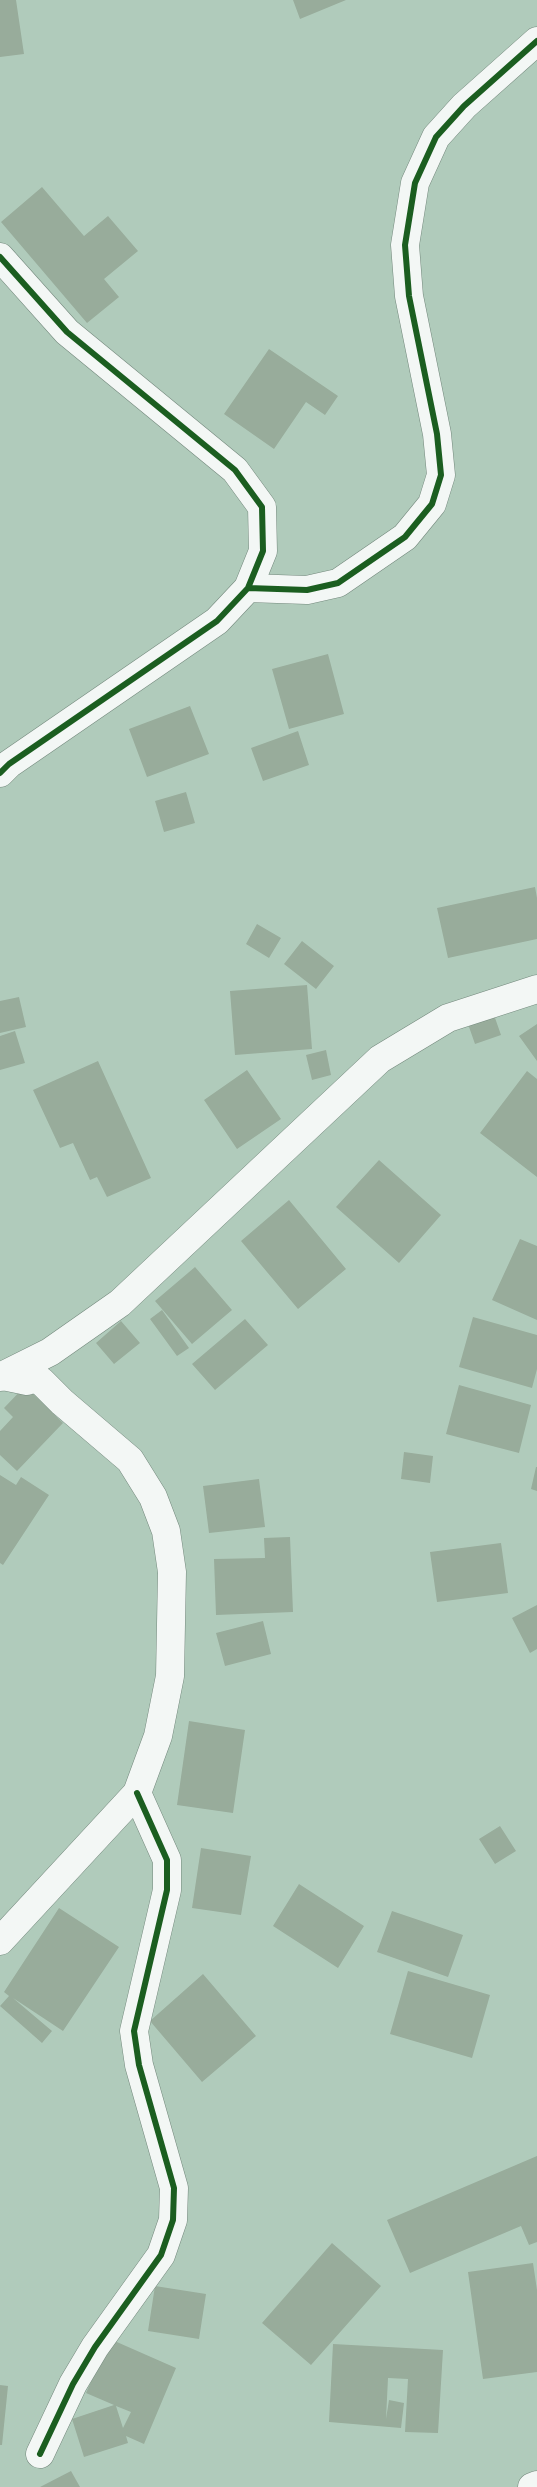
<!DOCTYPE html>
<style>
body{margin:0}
canvas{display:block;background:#b0cbbb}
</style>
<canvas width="537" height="2487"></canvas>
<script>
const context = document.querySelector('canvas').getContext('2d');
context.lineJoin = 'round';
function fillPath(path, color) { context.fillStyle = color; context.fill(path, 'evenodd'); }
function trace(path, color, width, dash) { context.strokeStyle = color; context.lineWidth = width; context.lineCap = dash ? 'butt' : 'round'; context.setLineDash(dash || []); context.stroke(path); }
fillPath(new Path2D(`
 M0,0h16l8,54 -24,3z
 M293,0h53l-46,19z
 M42,187l42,49 24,-20 30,35 -34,28 15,18 -32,26 -86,-101z
 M269,349l69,47 -13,19 -19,-13 -32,47 -50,-35z
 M328,654l16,60 -55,15 -17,-60z
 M190,706l19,48 -62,23 -18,-48z
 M298,731l11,34 -46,16 -12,-33z
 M186,792l9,31 -31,9 -9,-31z
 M535,887l2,11v41l-89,19 -11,-50z
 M257,924l24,14 -12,20 -23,-14z
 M302,941l32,25 -18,23 -32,-25z
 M307,985l5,64 -77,6 -5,-64z
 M19,997l7,30 -26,6v-32z
 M494,1015l7,20 -26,9 -7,-20z
 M537,1024v37l-18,-25z
 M15,1031l10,32 -25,7v-34z
 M326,1050l5,25 -19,5 -6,-25z
 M98,1061l53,117 -44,19 -10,-20 -7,3 -17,-37 -13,5 -27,-58z
 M247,1070l34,49 -44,30 -33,-49z
 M527,1071l10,8v98l-57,-44z
 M379,1160l62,55 -42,48 -63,-56z
 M289,1200l57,69 -48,40 -57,-68z
 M520,1239l17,7v74l-45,-20z
 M195,1267l37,43 -40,34 -37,-43z
 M162,1310l27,38 -12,8 -27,-37z
 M473,1317l64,18v34l-5,19 -73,-21z
 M245,1319l23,26 -53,45 -23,-26z
 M121,1321l19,22 -26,21 -18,-21z
 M459,1385l72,20 -12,48 -73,-19z
 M25,1386l38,37 -46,48 -17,-16v-24l13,-14 -9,-9z
 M404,1452l29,4 -3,27 -29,-4z
 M536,1467h1v24l-6,-2z
 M0,1475l16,10 5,-8 28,18 -46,70 -3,-2z
 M259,1479l6,48 -56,6 -6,-47z
 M290,1537l3,75 -77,3 -2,-56 51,-1 -1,-20z
 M501,1543l7,50 -71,9 -7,-50z
 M537,1605v44l-7,4 -18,-35z
 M263,1621l8,33 -46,12 -9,-33z
 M189,1721l56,9 -12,83 -56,-8z
 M500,1826l16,25 -21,13 -16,-25z
 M201,1848l50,8 -10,59 -49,-7z
 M299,1884l65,42 -26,42 -65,-42z
 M59,1908l60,39 -56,84 -50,-33 39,33 -10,12 -42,-37 9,-10 -5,-4z
 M392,1911l71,24 -15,42 -71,-25z
 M408,1971l82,24 -18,63 -82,-24z
 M203,1974l53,62 -54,46 -52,-61z
 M537,2156v86l-8,3 -8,-19 -111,47 -23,-53z
 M332,2243l49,43 -70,79 -49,-42z
 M533,2263l4,27v82l-54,7 -15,-107z
 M155,2286l51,8 -7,45 -51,-8z
 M110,2339l66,29 -32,76 -18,-8 2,7 -44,14 -12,-38 42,-14 -28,-12zM116,2406l15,6 -8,16z
 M333,2344l110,6 -5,83 -33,-1 3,-53 -20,-1 -2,41 3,-19 15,3 -3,25 -72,-6z
 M0,2385l8,1 -6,59h-2z
 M71,2471l9,16h-40z`), '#98ac9b');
const minor = new Path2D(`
 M0,257l67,75 168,138 27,37 1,44 -15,37 -31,33 -208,143 -9,9
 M248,588l59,2 31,-7 67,-46 27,-33 9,-29 -4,-41 -28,-138 -4,-51 10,-62 21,-46 28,-31 73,-65
 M0,1377l50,-25 70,-49 260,-244 68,-41 89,-29
 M0,1941l137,-148 21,-57 12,-60 2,-104 -6,-41 -13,-34 -23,-37 -68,-58 -21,-21 -15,-3 1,3 -24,-5
 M40,2454l33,-70 22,-37 66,-92 12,-35 1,-32 -35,-123 -5,-34 33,-141v-30l-30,-67
 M532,2487l5,-2`);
trace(minor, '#73887c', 29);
trace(minor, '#f3f7f5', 28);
trace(new Path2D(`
 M0,257l67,75 168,138 27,37 1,44 -15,37 -31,33 -208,143 -9,9
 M248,588l59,2 31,-7 67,-46 27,-33 9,-29 -4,-41 -28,-138 -4,-51 10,-62 21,-46 28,-31 73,-65
 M40,2454l33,-70 22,-37 66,-92 12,-35 1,-32 -35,-123 -5,-34 33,-141v-30l-30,-67`), '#1b5e20', 6);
</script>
